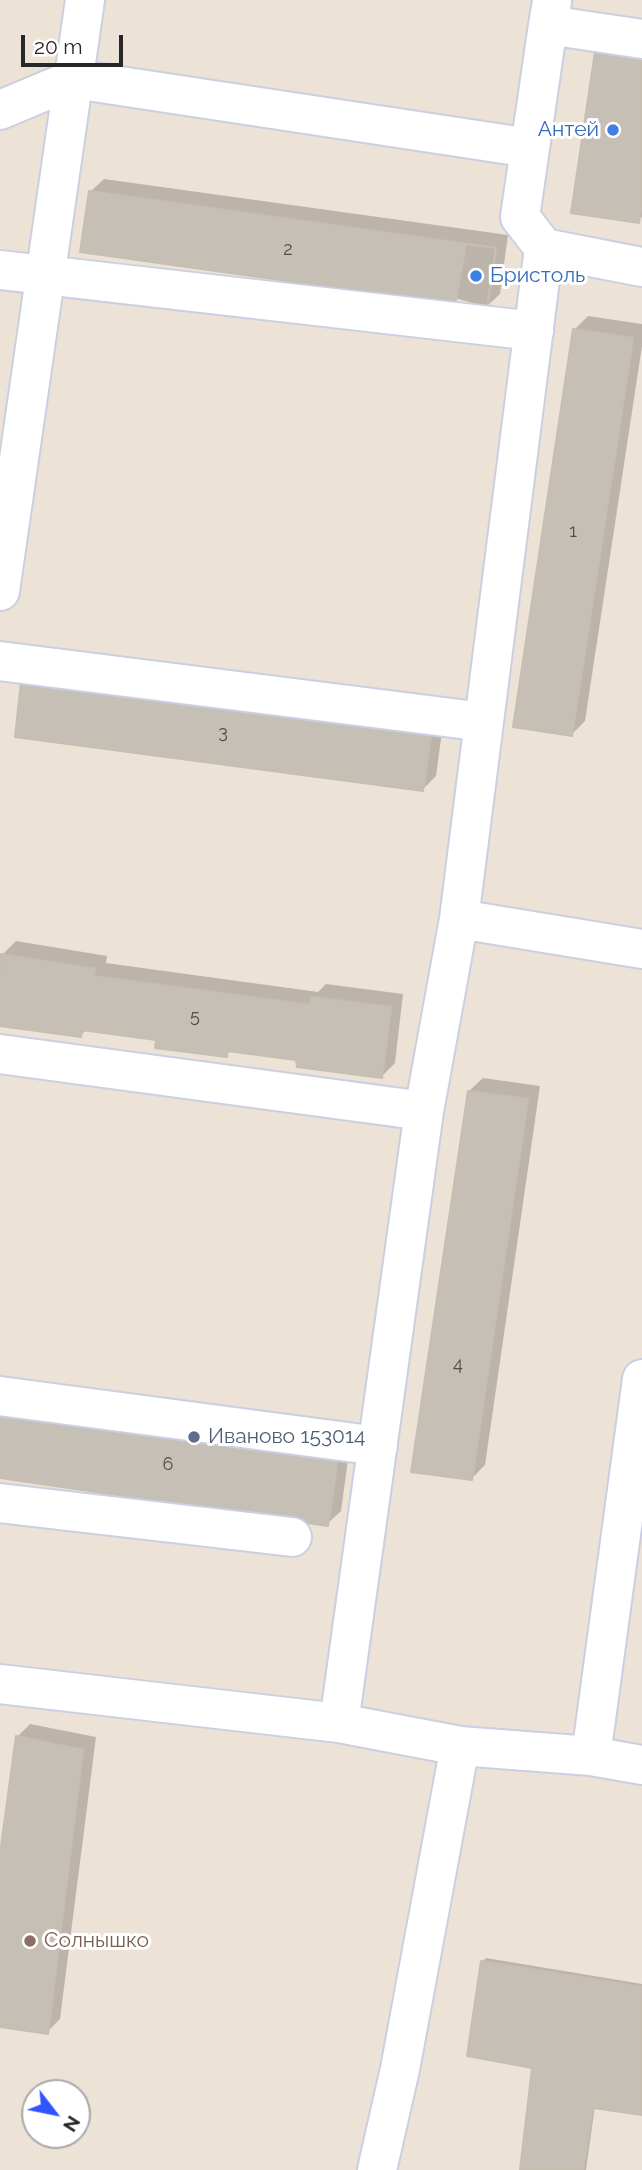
<!DOCTYPE html>
<meta charset="utf-8">
<style>
body{margin:0}
#map{position:relative;width:642px;height:2170px;overflow:hidden;background:#ece2d6;font-family:Raleway,sans-serif}
canvas{display:block}
.north{position:absolute;left:21px;top:2079px;width:70px;height:70px;box-sizing:border-box;background:#fff;border:2px solid #a9a9a9;border-radius:50%;rotate:122deg;font-size:19px;font-weight:700;line-height:28px;text-align:center;color:#272727}
.north::after{content:'';display:block;margin:auto;width:24px;height:32px;background:#2f55ff;clip-path:polygon(50% 0,100% 100%,50% 72%,0 100%)}
.scale{position:absolute;left:21px;top:35px;width:102px;height:32px;box-sizing:border-box;border:4px solid #272727;border-top:0;padding-left:9px;font-size:21px;line-height:24px;white-space:nowrap;color:#272727;-webkit-text-stroke:5px #fff;paint-order:stroke}
</style>
<div id="map">
<canvas width="642" height="2170"></canvas>
<div class="north">N</div>
<div class="scale">20 m</div>
</div>
<script>
const context = document.querySelector('canvas').getContext('2d');
context.lineJoin = 'round';
function fillPath(path, color) { context.fillStyle = color; context.fill(path, 'evenodd'); }
function trace(path, color, width, dash) { context.strokeStyle = color; context.lineWidth = width; context.lineCap = dash ? 'butt' : 'round'; context.setLineDash(dash || []); context.stroke(path); }
function write(font, color, halo, rows, align = 'center') {
  context.font = font + ' Raleway,sans-serif'; context.lineWidth = 6; context.setLineDash([]); context.textBaseline = 'middle'; context.strokeStyle = halo; context.fillStyle = color; for (const [text, x, y, turn = 0] of rows) {
    context.save(); context.translate(x, y); context.rotate((+turn || 0) * Math.PI / 180); context.textAlign = isNaN(turn) ? turn : align; if (halo) context.strokeText(text, 0, 0); context.fillText(text, 0, 0); context.restore();
  }
}
fillPath(new Path2D(`
 M604,45l38,6v166l-4,4 -41,-169z
 M104,179l404,56 -8,59 -14,13 -396,-115z
 M588,316l54,8v22l-57,375 -13,13 3,-405z
 M444,717l-8,59 -13,13 -406,-54z
 M16,941l91,15 -1,7 212,29 8,-8 77,10 -8,69 -14,14 -83,-19 -66,-8 -6,5 -68,-16 -71,-10 -7,7 -80,-11 2,-70z
 M483,1078l57,8 -55,379 -14,14 -2,-388z
 M351,1438l-10,73 -14,13 -327,-47z
 M30,1724l66,13 -36,282 -13,13 -47,-7v-158l17,-130z
 M486,1958l156,26v129l-47,-7 -9,64h-65l13,-103 -51,-106z`), '#0003');
const building = new Path2D(`
 M595,52l47,7v142l-3,22 -68,-10z
 M89,191l407,57 -9,61 -407,-57z
 M466,244l30,4 -9,61 -32,-4z
 M573,329l60,9 -61,398 -59,-9z
 M22,672l410,58 -9,61 -408,-54z
 M1,954l94,15 -2,7 217,29 1,-8 80,10 -9,71 -85,-11 -1,-7 -69,-9v6l-72,-9 1,-8 -74,-10 -1,7 -81,-11z
 M468,1091l60,8 -56,381 -61,-8z
 M0,1401l339,50 -11,75 -328,-48z
 M16,1736l67,14 -35,284 -48,-7v-173z
 M481,1961l161,26v128l-49,-7 -10,62h-63l12,-102 -65,-12z`);
fillPath(building, '#c6bfb6');
trace(building, '#c6bfb0', 2);
const minor = new Path2D(`
 M552,2l-4,23 94,14
 M0,110l74,-31 456,69
 M544,248l-24,-31 28,-192
 M0,270l534,61
 M0,591l85,-591
 M0,661l484,61
 M459,919l85,-671 98,19
 M0,1054l424,57
 M0,1396l378,50
 M0,1503l292,34
 M0,1684l339,39 121,23 131,10 51,9
 M339,1723l85,-612 35,-192 183,30
 M591,1756l51,-377
 M377,2170l23,-101 60,-323`);
trace(minor, '#cbcfe2', 42);
trace(minor, '#fff', 38);
for (const [x, y, r, color] of [
 [613,130,7,"#3f7fe0"],
 [476,276,7,"#3f7fe0"],
 [194,1437,7,"#5c6f8a"],
 [30,1941,7,"#8d6e63"]
]) { const dot = new Path2D(); dot.arc(x, y, r, 0, 2 * Math.PI); context.fillStyle = color; context.fill(dot); trace(dot, '#fff', 2.5); }
write('18px', '#4f4d4b', null, [
 ["2",288,250],
 ["1",573,532],
 ["3",223,733],
 ["5",195,1017],
 ["4",458,1365],
 ["6",168,1465]
]);
write('21px', '#366cbe', '#fff', [
 ["Антей",599,130],
 ["Бристоль",490,276,"left"]
], 'right');
write('21px', '#4e5e75', '#fff', [
 ["Иваново 153014",208,1437]
], 'left');
write('21px', '#785e54', '#fff', [
 ["Солнышко",44,1941]
], 'left');
</script>
